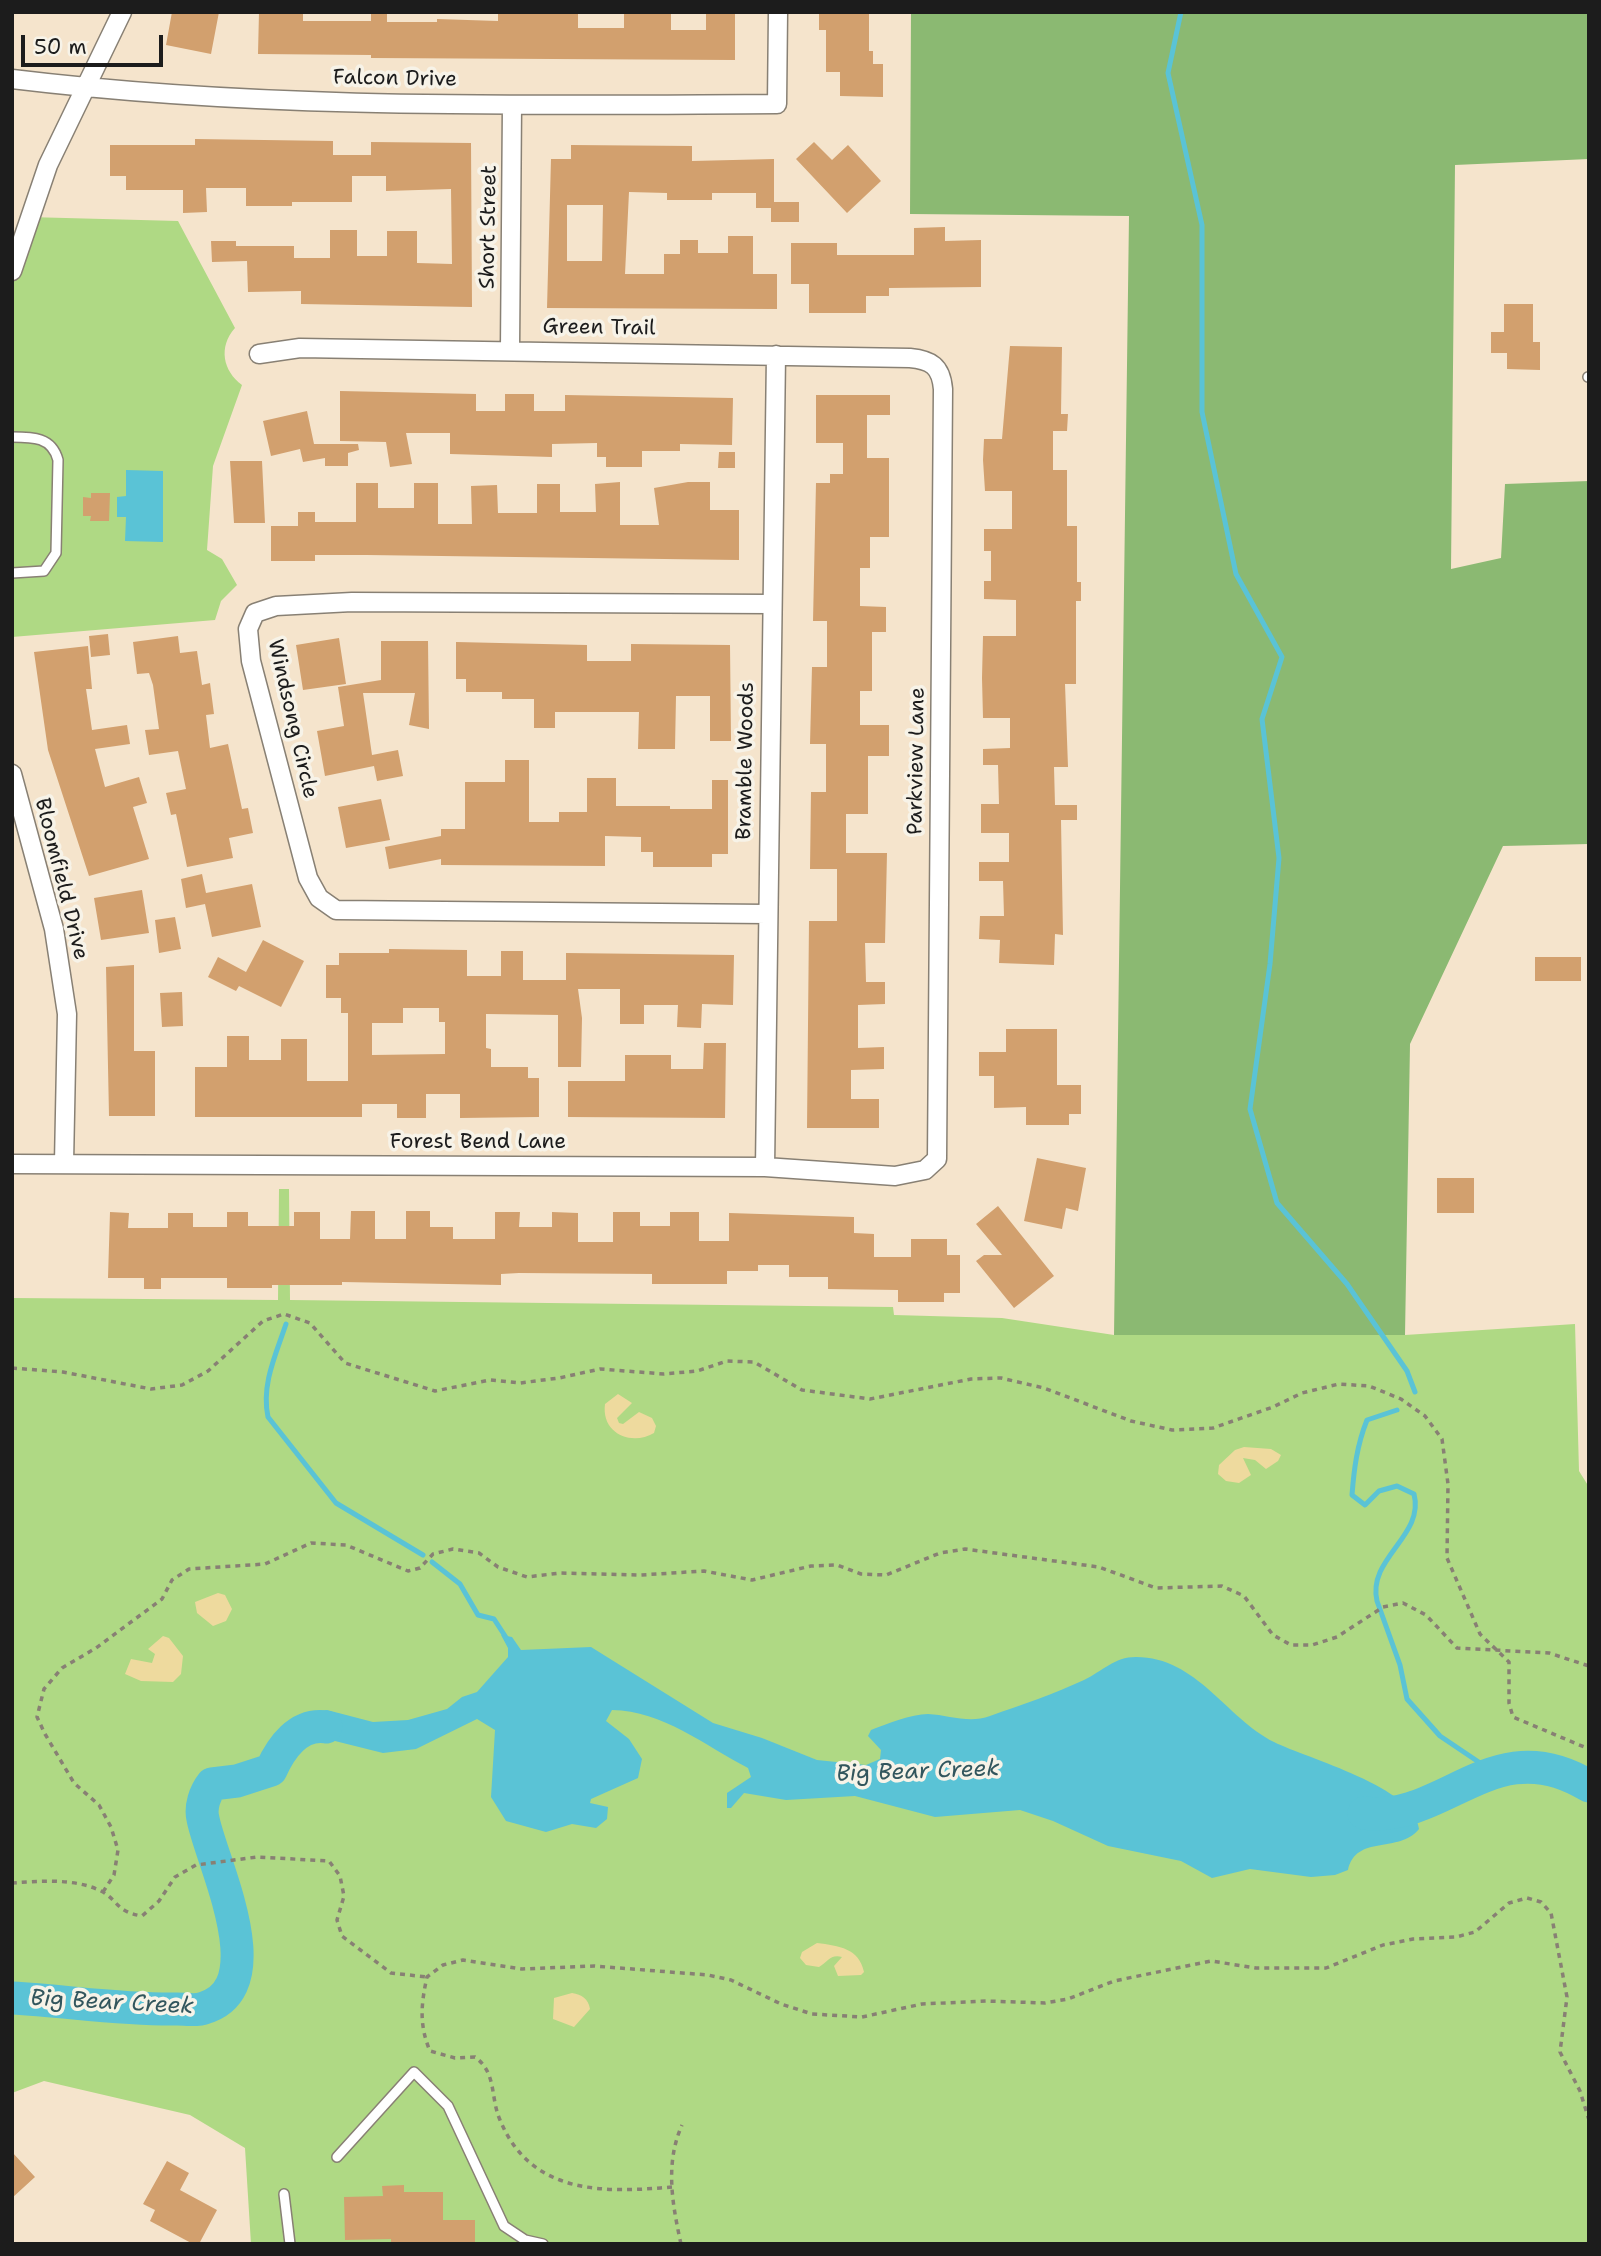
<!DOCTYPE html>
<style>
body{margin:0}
#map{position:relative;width:1601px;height:2256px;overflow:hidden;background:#f5e4cc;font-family:"Shantell Sans",sans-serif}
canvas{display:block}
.frame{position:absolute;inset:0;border:14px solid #1c1c1c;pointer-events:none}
.scale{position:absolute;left:21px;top:35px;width:142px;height:32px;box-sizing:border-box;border:4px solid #1c1c1c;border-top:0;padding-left:9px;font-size:21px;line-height:24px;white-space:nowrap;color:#1c1c1c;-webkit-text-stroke:5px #f7f3e8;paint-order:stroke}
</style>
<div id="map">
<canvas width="1601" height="2256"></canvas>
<div class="frame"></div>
<div class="scale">50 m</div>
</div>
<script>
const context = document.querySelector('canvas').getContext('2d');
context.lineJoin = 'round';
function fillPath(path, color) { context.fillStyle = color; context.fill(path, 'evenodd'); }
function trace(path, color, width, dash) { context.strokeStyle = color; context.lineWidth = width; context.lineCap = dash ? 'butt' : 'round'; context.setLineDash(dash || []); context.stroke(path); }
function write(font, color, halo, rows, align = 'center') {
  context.font = font + ' "Shantell Sans",sans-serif'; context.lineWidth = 7; context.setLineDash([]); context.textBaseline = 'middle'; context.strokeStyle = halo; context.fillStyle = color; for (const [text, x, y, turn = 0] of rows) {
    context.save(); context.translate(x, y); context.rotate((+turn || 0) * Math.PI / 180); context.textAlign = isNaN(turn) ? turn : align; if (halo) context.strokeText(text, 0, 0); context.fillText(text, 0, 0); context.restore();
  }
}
fillPath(new Path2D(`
 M28,217l150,4 57,107c-17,19 -12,43 7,57l-29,81 -6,84 15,9 15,26 -16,16 -6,19 -203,17v-366z
 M279,1189h10l1,111 603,7 1,8 108,3 112,17h291l170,-11 4,147 10,16v757h-1338l-6,-96 -55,-33 -146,-34 -32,12v-795l266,2z`), '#afd984');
fillPath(new Path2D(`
 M911,12h678v147l-134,6 -4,404 50,-11 4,-74 84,-3v363l-86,2 -93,198 -5,291h-291l15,-1119 -219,-2z`), '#8bb972');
fillPath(new Path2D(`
 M618,1394l14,9 -15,15 2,5 4,1 16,-12 13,6 4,8 -2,7c-22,13 -53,1 -49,-29z
 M1244,1447l27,2 10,6 -3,6 -12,8 -11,-9 -12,-2 8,17 -12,8 -13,-2 -8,-7 1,-9 16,-15z
 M218,1593l7,2 7,14 -6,12 -13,5 -16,-13 -2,-11z
 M163,1636l6,2 14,18 -2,18 -8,8 -32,-1 -16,-7 6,-15 21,4 3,-9 -7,-5z
 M817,1943c22,3 42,5 47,29l-3,3 -23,1 -4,-10 8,-9c-12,-3 -14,5 -23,10l-13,-2 -6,-7 2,-6z
 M572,1993c10,2 16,5 18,16l-16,18 -21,-8 1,-21z`), '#eeda9e');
fillPath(new Path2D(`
 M126,470l37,1v71l-38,-1 1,-24h-9v-20l9,-1z
 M501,1635l11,2 9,13 70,-3 122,76 49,15 55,22 49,5 14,-6 1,-9 -13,-14 3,-6c16,-6 40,-16 57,-16 21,1 41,10 62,2 31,-11 64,-22 94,-36 19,-9 30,-23 52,-23 61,0 90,61 138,85 34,17 141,45 145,87 -20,25 -63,5 -71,41l-13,5 -24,2 -61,-8 -38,9 -31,-17 -73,-15 -55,-25 -33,-11 -85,7 -80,-21 -69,4 -42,-7 -13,15h-4v-15l24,-16 -3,-9c-44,-23 -85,-57 -136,-58l-6,11 23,18 13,20 -4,19 -47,21 -1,4 18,4 -1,12 -11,9 -24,-4 -26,8 -40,-11 -15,-24 4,-67 -18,-11 -61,30 -33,4 -56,-14 -24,6 -17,-3 -1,-15 21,-14 21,-3 46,12 35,-2 39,-11 15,-12 15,-5 31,-35v-9z`), '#5ac3d6');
trace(new Path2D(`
 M1181,12l-13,61 34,152v187l34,162 46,83 -20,62 17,139 -9,106 -20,145 27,94 70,81 60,87 8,21
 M286,1324c-10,30 -25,61 -18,93l68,86 87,52
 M1397,1410l-30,10c-10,25 -13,49 -15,75l13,10 14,-14 18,-5 17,8c11,42 -47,64 -37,107l23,64 7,34 33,37 52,35
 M432,1562l28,22 18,31 16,4 13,20`), '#5ac3d6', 5);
trace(new Path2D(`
 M1364,1813c82,10 130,-85 225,-27
 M12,1998c55,3 111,12 165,11 8,0 20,2 27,-1 71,-21 7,-147 -1,-189 -3,-12 2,-26 9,-35l25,-3 34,-11c10,-22 27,-47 55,-43`), '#5ac3d6', 33);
fillPath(new Path2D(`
 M172,12h47l-8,42 -45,-9z
 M259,12l44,1v8h68v-9h16v10h50v-3l61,2v-9h80v16h46v-14h47v16h35v-18h29v48l-364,-2v-3l-113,-1z
 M819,12h50v39h4v13h10v33l-43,-1v-24h-14v-42h-7z
 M195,139l138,2v14h38v-13l100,1 1,164 -171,-3v-13l-53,1 -1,-31 -35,1 -1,-21h25v5h58v12h36v-28h27v26h30v-25h30v32l35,1 -1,-75 -65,2v-15h-34v26h-60v4h-46v-18h-40l1,24 -24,1v-23h-57v-14h-16v-31h85z
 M814,142l18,18 16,-15 33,36 -34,32 -51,-54z
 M571,145l121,1v15l82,-2v43h25v20h-28v-14h-15v-15h-44v7h-45v-7l-38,-1 -4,82h39v-20h16v-14h18v13h30v-17h25v38h24v35l-230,-1 4,-149h20zM567,205h36l-1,56h-35z
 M945,227v14l36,-1v47l-92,1v8h-23v17h-57v-29h-18v-41h46v12h77v-27z
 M1504,304h29v38h7v28l-33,-1v-16h-16v-21h13z
 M1010,346l52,1 -1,67h7l-1,17h-14v39h14v56h10v56h4v19h-5v83h-11l3,83h-14l1,38h22v15h-16l2,115 -8,-1 -1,31 -55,-2 1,-23 -21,-1 1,-23h24l-1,-35h-24v-19h30v-29h-28v-29h18l-1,-39h-15v-16l27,-1v-30h-27l-1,-40 1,-42h33v-36l-32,-1v-18h7v-30h-7v-22h28v-38h-27l-2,-31 1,-21h18z
 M340,391l136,3v17h29v-17h29v17h31v-16l168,3 -1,47 -52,-1v7h-38v16h-36v-10h-9v-14l-45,1v13l-102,-3v-21h-44l6,31 -22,3 -4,-25 -46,-1z
 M816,395h74v20h-23v43h22v79h-19v31h-10v38l26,1v25h-14v59h-12v34h29v31h-21v58h-22v39h41l-2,90h-20l1,39h19v22l-27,1v43l26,-1v22l-33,1v29h28v29h-72l2,-207h28v-52h-27l1,-77h15v-48h-16l2,-77h15v-46h-14l3,-138h14v-9h13v-31h-27z
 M307,411l7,33h44l1,6 -11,3v13h-23v-8l-22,4 -3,-13 -29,7 -8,-35z
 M719,452h16v16h-17z
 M230,461h32l3,62h-31z
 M620,482v43h39l-5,-37 34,-6h22v28h29v50l-372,-5h-52v6h-44v-35h27v-14h17v10h41v-39h22v25h36v-25h24v41h34l-1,-38 26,-1 1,28h39v-29h23v28h36l-1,-28z
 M91,493h19l-1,28h-19l1,-5h-8v-19l8,1z
 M108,634l2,21 -19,2 -2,-21z
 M178,636l2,17 17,-2 5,34 8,-2 4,31 -8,1 4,33 18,-4 14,65 6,-1 5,25 -24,5 4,20 -46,9 -11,-53 -5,1 -5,-22 20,-4 -8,-38 -29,4 -4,-25 14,-1 -6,-44 -4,-12 -12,1 -4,-32z
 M339,638l7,46 -43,6 -7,-45z
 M381,641h47l1,88 -20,-4 6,-32h-52l9,62 26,-5 5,26 -26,5 -3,-15 -49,10 -8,-45 27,-5 -6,-39 43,-7z
 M456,642l131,3v16h44v-17l99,1 1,96h-21v-45h-34l-1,53h-37l1,-37h-84v16h-21v-29h-32v-7h-36v-13h-10z
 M88,646l4,43h-6l6,41 35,-5 3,19 -35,5 10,38 34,-10 8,26 -14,4 16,52 -60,17 -41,-126 -14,-98z
 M505,760h24v62h30v-10h28v-34h29v28h54v3h42v-29h16v74h-16v13h-59v-15h-12v-15l-36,-1v30l-164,-1v-6l-52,10 -4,-22 56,-11v-7h24v-47h40z
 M381,799l9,41 -44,8 -8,-41z
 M202,874l4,19 46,-9 9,43 -49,10 -7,-33 -19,4 -5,-29z
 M142,890l7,43 -48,7 -7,-42z
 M175,917l6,32 -22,4 -4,-33z
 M263,940l41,21 -23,46 -42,-21 -3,5 -28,-14 10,-20 28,15z
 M389,949l78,1v26h34v-25h22v29h43v-27l168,2 -1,50 -31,-1 -1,24 -24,-1 1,-22h-34v19h-24v-35h-42l4,29 -1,49h-23v-52l-72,-1v34l5,1v18h37v11h11v39l-79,1v-24h-34v24h-29v-14h-35v13h-167v-50h32v-31h22v24h32v-21h26v42h41v-68h-7v-15h-15v-33h13v-12h50zM403,1008h36v14h6v32l-73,1v-32h31z
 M1535,957h46v24h-46z
 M134,965v86h21v65h-46l-3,-149z
 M182,992l1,34 -21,1 -2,-34z
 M1006,1029h51v56h24v29h-12v11h-43v-18l-32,1v-32h-15v-24h27z
 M704,1043h22l-1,75 -157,-1v-36h57v-26h46v14h32z
 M1037,1158l49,10 -8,43 -12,-3 -4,21 -38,-8z
 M1437,1178h37v35h-37z
 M998,1206l56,70 -40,32 -38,-47 8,-6h18l-26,-31z
 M351,1211h24v28h31v-28h24v16h23v12h42v-27h25l-1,15h33v-15l26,1v29h35v-30h27v14h30v-14h29v29h30v-28l125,4v16l20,1v23h37v-18h36v16h13v38h-16v9h-46v-12l-70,-1v-12h-39v-12h-31v6h-31v13h-75v-10l-133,-1 -18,1v11l-159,-3v3h-70v3h-45v-10h-66v11h-17v-11h-36l2,-66 19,1 -1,15h40v-15h25v14h34v-15h21v14h46v-14h26v27h30z
 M12,2152l23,25 -23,21z
 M167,2161l22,12 -9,17 37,20 -18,34h-6l-43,-23 5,-11 -12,-6z
 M404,2185v7h39v28h32v24h-84v-5l-46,1 -1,-43 39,-1 -1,-10z`), '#d2a06e');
const service = new Path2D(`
 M1588,377h1
 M12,437c21,0 40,0 46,23l-2,93 -12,18 -32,2
 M337,2157l77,-85 34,34 56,120 21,14 18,4
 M284,2194l6,50`);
const minor = new Path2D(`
 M12,79c254,31 510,26 765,25l1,-92
 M12,271l36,-106 74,-153
 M510,349l2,-244
 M12,774l42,155 13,85 -3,149
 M767,914l-431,-4 -17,-12 -11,-20 -57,-217 -3,-32 7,-16 21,-7 76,-4 419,2
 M12,1164l753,3 130,9 30,-6 12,-11 6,-770c-2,-23 -12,-29 -33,-31l-610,-10 -41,6
 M765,1167l11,-812`);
trace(service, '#888074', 12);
trace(minor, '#888074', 21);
trace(new Path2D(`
 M12,1368l51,4 88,17 31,-4 26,-14 55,-50 21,-7 26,9 35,40 90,28 55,-11 30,3 39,-5 41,-9 64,5 33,-3 30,-10 27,1 48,28 68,9 101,-20 30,-1 43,10 87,33 41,9 41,-2 60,-21 29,-14 37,-9 30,2 32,13 24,17 17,23 6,45 -1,74 33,76 29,28v41l4,14 76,32
 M12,1883c28,-2 63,-5 89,8 17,9 15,21 41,25l17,-15 16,-24 21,-12 61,-8 72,4 11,15 4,20 -7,24 5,16 49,37 36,4
 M103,1892l11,-17 4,-25 -7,-23 -12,-22 -25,-22 -29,-49 -8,-17 7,-28 18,-21 34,-20 66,-49 10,-19 17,-11 76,-5 46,-21 35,2 62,26 12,-3 13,-14 20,-5 26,4 19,14 29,10 33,-4 81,2 63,-4 48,9 59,-14 26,-1 24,9 25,1 54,-22 25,-4 134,18 57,21 66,-2 22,10 29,39 18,10h21l25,-8 46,-30 20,-4 23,12 31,33 92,5 40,13
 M672,2187c-69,6 -141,8 -172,-67 -10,-23 -3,-47 -25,-63l-20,1 -25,-7c-11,-26 -9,-47 -3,-74l16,-12 20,-5 59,9 72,-3 114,9 23,5 50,24 31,10 50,3 60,-13 64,-3 59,2 23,-4 46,-18 97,-20 45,7h70l57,-23 30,-6 43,-2 19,-5 34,-29 18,-5 14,4 10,11 16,84 -7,55 20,39 9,29
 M681,2244c-9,-41 -16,-81 1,-119`), '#888074', 3.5, [5, 5]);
trace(service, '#fff', 9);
trace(minor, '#fff', 18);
write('21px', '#1c1c1c', '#f7f3e8', [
 ["Falcon Drive",395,79,1],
 ["Short Street",489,227,-89],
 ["Green Trail",599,328,1],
 ["Windsong Circle",292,719,77],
 ["Bramble Woods",746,761,-89],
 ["Parkview Lane",917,761,-89],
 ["Bloomfield Drive",61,879,76],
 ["Forest Bend Lane",478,1143]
]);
write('italic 23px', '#32565d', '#f7f3e8', [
 ["Big Bear Creek",918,1772,-2],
 ["Big Bear Creek",112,2003,3]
]);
</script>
